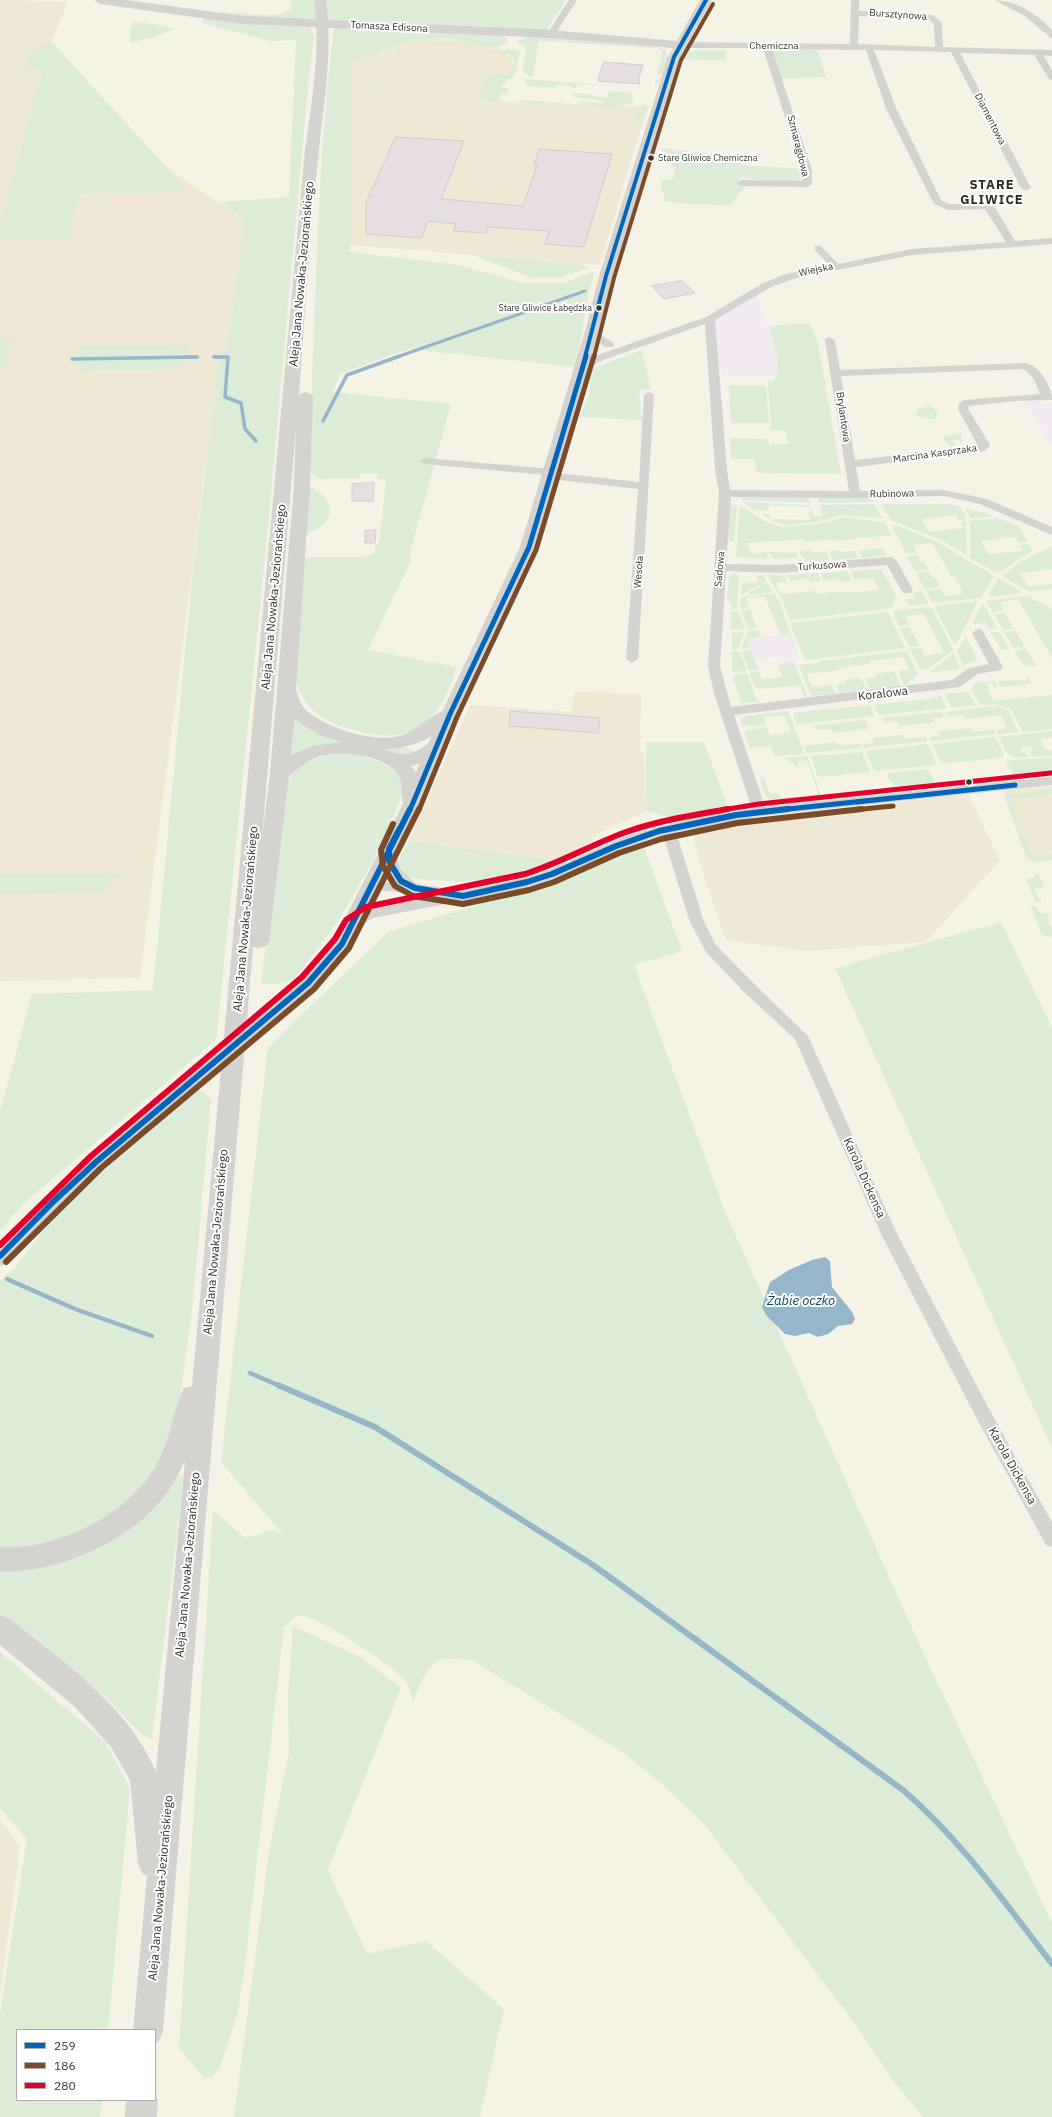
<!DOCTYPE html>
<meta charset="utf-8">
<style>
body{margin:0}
#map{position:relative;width:1052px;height:2117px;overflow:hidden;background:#f5f2e6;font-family:"IBM Plex Sans",sans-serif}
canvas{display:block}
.legend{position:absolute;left:16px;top:2029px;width:140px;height:72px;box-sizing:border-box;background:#fff;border:1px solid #afaeab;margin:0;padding:5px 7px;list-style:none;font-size:12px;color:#36342c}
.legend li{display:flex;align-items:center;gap:8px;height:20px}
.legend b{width:20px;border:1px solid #afaeab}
</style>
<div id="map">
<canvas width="1052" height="2117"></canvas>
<ul class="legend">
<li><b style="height:5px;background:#0065bd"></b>259</li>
<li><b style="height:5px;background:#7a4b2a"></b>186</li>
<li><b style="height:5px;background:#e4002b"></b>280</li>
</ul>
</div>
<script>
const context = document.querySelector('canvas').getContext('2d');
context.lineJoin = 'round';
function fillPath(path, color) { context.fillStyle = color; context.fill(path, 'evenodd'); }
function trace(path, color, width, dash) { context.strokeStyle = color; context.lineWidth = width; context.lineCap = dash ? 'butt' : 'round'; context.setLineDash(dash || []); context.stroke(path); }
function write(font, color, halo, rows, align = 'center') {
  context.font = font + ' "IBM Plex Sans",sans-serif'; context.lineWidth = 4; context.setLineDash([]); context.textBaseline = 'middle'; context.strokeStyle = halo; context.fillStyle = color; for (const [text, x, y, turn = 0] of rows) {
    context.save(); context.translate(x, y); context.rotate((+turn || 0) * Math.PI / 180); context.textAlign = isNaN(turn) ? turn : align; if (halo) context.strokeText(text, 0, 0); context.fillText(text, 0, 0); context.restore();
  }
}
fillPath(new Path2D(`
 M0,0l68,2 -17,39 115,126 79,53 -19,131 -6,1 -80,626 -140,3z
 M431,37l68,9v6l15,6 -5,15 -7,2h-12l-9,26 166,6 -47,158 -250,-20v-108l2,-74z
 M575,692l66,1 -1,58 4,1 2,59 -54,25 1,5 -37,19 -147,-19 61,-136 101,7z
 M1052,786v74l-17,2 -9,-5 -23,-66z
 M968,794l32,67 -75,81 -120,9 -79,-11 -25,-72 -9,-38 141,-20z
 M0,1820l20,26 -20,147z`), '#eee8d4');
fillPath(new Path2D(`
 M756,295l20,54v27h-55l-8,-55z
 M1025,401l27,2v46z
 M789,634l11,27 -22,3 -4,-7 -20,2 -7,-20z`), '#f3ebf1');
fillPath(new Path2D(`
 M291,0h275l-21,32 -299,-15 -36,-5 59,3 11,-1 11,-4z
 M205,18l70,7 35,2 4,10 -5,39 -43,472 -50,492 -192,163 -24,28v-119l32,-118 121,-4 39,-411 28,-228h6l19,-131 -24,-18 68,-5 7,-157 -27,1 -68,-18z
 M134,21l42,7 -21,9 -25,6v-12z
 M334,27l165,8 8,3 1,3c-9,14 -50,-2 -65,-3 -25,-2 -65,17 -91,25l-2,189 109,13 63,18h42l29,-11 1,3 -6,21 -12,71 -167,-18 -68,24 -9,19 119,12 -41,149v10l-42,87 88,17c-6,26 -20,53 -46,65 -24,10 -78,-4 -96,-21 -8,-7 -14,-17 -18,-28l9,-126h58l12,-4v-8l4,-1 7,-65h-9v-5l-17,-1v5l-40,1 -10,-7 1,-28 3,-3 -4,-4c6,-136 7,-274 24,-410z
 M527,36l129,10v2l-117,-7 -6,36 -5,-1 -5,-5 3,-23 -9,-7z
 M51,41l115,126 18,25 -105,1 -11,46 -68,1v-12l10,-40 31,-112v-7h-16l5,-17z
 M437,42c18,0 35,9 53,10 10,0 20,-5 29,-2l1,2 -5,23 -4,4h-4l-1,5h-3l-1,4h6l-1,7 -7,-1 -1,5 9,1 -14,2 -16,-3 9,-23 22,-3 6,-14 -7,-5 -24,-2 -43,-9 -15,2 -50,15 -3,4 -2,28h7l-1,2 -7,-3 1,-26 4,-4z
 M661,48l5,2 1,7h3l-10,25 -5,2v-4h5l2,-5 -5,-1 6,-22 -4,-3z
 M785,49h32l9,28 -45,2 -9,-28z
 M697,50h31l-2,1v10l-44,-2 -1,-2 5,-4z
 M523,79h2l115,9 -63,-4 -1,4 -4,1v-3l-16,-1 -1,3 -28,-2z
 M609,91l23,2 2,9c-17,7 -39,7 -57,0l25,1 1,-3 -30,-3v-4l18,1 7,3 9,1z
 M522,100l36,2 12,3 -57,-3z
 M642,104l7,2 -7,17 -5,-1 -2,-6z
 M660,148l72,8 10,9 61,4 -3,15 -61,-6 5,10 -14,17 -44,-1 -21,-3 -5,-21 13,-1 2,-10z
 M473,255l109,9 7,4 -31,10h-26z
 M810,323l8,21 23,130 -84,-1 -3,-14h-23l-1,-21 38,1 1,6 19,-1 -2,-13 -15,-1 -3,-49h6c8,-17 0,-38 -6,-55z
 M0,337h12l-7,29 -5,2z
 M189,345l-6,23 -109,3 4,-25z
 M642,350l9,40h-12l3,30 -63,-3 11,-23 1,-25z
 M729,385l37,1 3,37h-38z
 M930,406l8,6 -2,6 -11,1 -9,-4 2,-6z
 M960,433l3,2 -3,2 4,3 -3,2 -5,-3 -4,1 4,4 -5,3 -9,-10z
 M308,486c17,7 33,25 12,41 -5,3 -11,6 -17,9z
 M743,496l63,2 4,2 1,3 -69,-3z
 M872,497l2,5 -55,1 -1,-4 4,-1z
 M745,502l66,3 -2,2 -40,-1v4c-9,2 -19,0 -24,-8z
 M874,504l8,14 -40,-3 -25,7 -31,3 -16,-5 -8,-5 7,-2 1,6 40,1 -1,-8 3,-2 2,6h9l-3,-11z
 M885,504h61l14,2 7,13 -8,1 -3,-5 -34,4 7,13 34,-4 -2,-6 5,-1 1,34 -26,-15 -50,-20 -9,-14z
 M729,505h8l-3,36 -8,-1z
 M740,506l27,16 14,5 37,-3 29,-7 38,6 6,12 -56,6 -1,-2 -28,3 -2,-3 -57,4 5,11 14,-2 3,7 -33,-2z
 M964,507l30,9 -23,3z
 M998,518l20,8 10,16 -9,1 -3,-6 -35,4 7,13 35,-3 -3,-6 9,-1 3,7 -35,22 -27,-15v-37z
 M893,524l44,18 57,34 -13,22 -49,5 -6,-12 15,-2 3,7 19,-2 -8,-17h-3l-20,-34 -19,2 4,8h-11l-14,-28z
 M1052,546v23l-32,4 8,14 24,-3v5l-24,2 -26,-15 20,-15z
 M883,548l4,7 -25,3 -4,-7z
 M810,550l2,3 14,-2 3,9c-13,1 -24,5 -30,-8z
 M839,550l2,2 14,-1 3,7 -25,2 -4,-9z
 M780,551l2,2 14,-1 2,6 -25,1 -4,-7z
 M918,555l3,7 3,-1 4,9 -13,1 -8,-14z
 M881,569l15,26 -4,13 -102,12 -7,-19 -16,-27 17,2 3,6 -11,1 5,11 33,-3 2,3 28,-3 2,2 33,-3 -5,-12 -20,2 -3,-9z
 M847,571l5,10 -11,1 -2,-3 -15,2 -3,-8z
 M929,572l4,6h3l4,9 -15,2 -9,-16z
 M736,573l3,4 -2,32h-6l1,-6 -5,-3 2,-22 2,-4z
 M818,573l3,8 -11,1 -1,-3 -19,2 -3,-6z
 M763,575l3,6 -25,14 1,-11 16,-2 -2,-6z
 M998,578l24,14v1l-34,4z
 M766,582l7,10 -27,3z
 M922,591l7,13 -19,2 -5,-6 10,-2 -2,-5z
 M769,594l6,1 5,9 20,57 -11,-27 -8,1 -16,-38 -19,1 3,9 -9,1 1,-10 2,-1z
 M1028,596l24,13v49l-34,-59 -19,3 5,8 -11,2 -7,-11z
 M978,601l-23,45 -21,-40z
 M982,604h1l14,24 -7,1 -5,-6 -13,1z
 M931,607l22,43 -26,19 -6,1 -11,-21 11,-1 3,8 20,-3 -20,-39 -19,2 4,9 -10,1 -7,-15z
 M750,609l7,19 -9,1 -7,-19z
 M738,611l7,18 -14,1v-18z
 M888,612l17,36 -100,12 -15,-37z
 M1005,613l9,16 -11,1 -9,-16z
 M910,627l10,19 -10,1 -10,-18z
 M758,630l3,7 -14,2 3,9 -9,1 7,-18z
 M1016,631l9,16 -12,1 -4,-10h-2l-3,-6z
 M744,632l-6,17 -6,1v-17z
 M999,632l10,17 -8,1 -10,-18z
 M966,636l11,23 -2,3 -11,2v4l-7,-17z
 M1026,649l10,17 -10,1 -12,-16z
 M751,650l8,20 -10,1 -7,-20z
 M907,651l11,24 -14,11 -6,-15 11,-1 -6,-13 -34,4 1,3 -30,4 1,2 -34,4 5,13 20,-2 4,9 -25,2 -12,-31 21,-2 -1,-2z
 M732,652h8l7,19 -15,1z
 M954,653l6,16 -30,3z
 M794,662l14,37 -4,-4 -3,-10 -44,4 -8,-16 10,-1 3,7 20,-2 -4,-13z
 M894,671l7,16 -31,3 -5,-12 11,-1 -1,-3z
 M747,673l11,29 -17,1 -9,-28z
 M861,678l6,12 -28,3 -3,-9 10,-1v-3z
 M1026,678h3l3,6 -31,3 -3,-6 28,-1z
 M995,681l3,6h-3l-3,-4h-5l2,5 -2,1 6,12 59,-6v34l-29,3 -12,-23 -17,-5 -13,1 -10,-16 4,-6z
 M968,692l8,13 -25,3 -6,-14z
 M939,693l8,15 -68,7 -5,-10 63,-7z
 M870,705l4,11 -77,8 -4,-11z
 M996,706l12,4 10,22 -20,2 -2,-4 11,-2 -6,-13 -35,4 -2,-4 -16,1 -2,-4z
 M788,711l16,43 -30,2 -3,-10 -21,2 -6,-17 23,-4 3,8 21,-3 -7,-17 -20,2 2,8 -24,1 -1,-8 5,-2z
 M291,712l22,17 95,19 10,5 -8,4 -44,-10 -78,13z
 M941,712l4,5 -12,1 2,4 -35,4 -2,-4 -13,1 -3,-5z
 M865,720l4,9 -36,4 -1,-4 -17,1 -2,-4z
 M970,728l3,4 20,-2 2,4 -64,7 -1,-4 10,-1 -1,-5z
 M1052,731v7l-12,1 5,11h7v6l-20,1 -3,-5h5l-4,-6 -10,1 2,6h4l3,4c-22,1 -21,-1 -30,-20z
 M903,735l2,4 21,-2 1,4 -63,7 -2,-4 12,-1 -1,-5z
 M995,737l9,19 -1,1 -59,7 -4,-3 -7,-17z
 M646,742h58l24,66 -56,10 -26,-7z
 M837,742l2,4 20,-2 2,4 -55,5 -2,-7z
 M928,744l8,19 -3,2 -57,6 -3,-2 -7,-18z
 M862,752l8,20 -49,5 -4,-2 -6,-19z
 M349,753c25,5 38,9 55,29l-4,18 -28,63 -35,60 -44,57 -21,5 -11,-2 25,-198c12,-26 37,-30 63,-32z
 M807,756l14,40c-8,5 -45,9 -53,2 -5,-5 -6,-14 -8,-21h4l6,17 9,-1 2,5 34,-3 3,-2 -11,-33 -9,1 1,6 -2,1 -4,-6h-4l-1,-3h-10z
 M1052,758v15l-31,4 -8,-3 -7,-11 3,-3z
 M928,769l7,12 -3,2c-16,2 -37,10 -45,-7l1,-3z
 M1052,789v5l-40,5 6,26 15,32 19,-3v6l-17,2 -9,-5 -22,-63z
 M409,841l146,19 -21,10 -28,7 -41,5 -45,-3 -12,-3 -9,-11v-7z
 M642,842l40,109 -48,14 92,249 195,434 131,275v194h-129l-25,-30 -43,-63 -151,-200 -41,-39 -38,-31 -153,-94c-9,0 -20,-3 -29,-1 -17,3 -24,29 -30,43 -2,-9 -4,-16 -9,-23 -10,-12 -89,-65 -102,-63 -9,1 -12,5 -18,11l-40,346 -7,42 -17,52 -8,10 -8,1 -25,-30 34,-538 32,28 26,-8 11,3 -61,-71 47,-415 120,-115 167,-51z
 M126,873l-27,19 -99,2v-20z
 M1038,873l6,14 -10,1 4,10h2l2,3 -6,1 -10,-23 10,-1 -1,-4z
 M1031,906h4l3,6 10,2 1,4h-2l5,10v8l-5,1 -6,-3z
 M1001,922l51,106v417l-6,-10 -211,-467z
 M196,1087l15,12 -18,202 -16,122 -19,49 -33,34 -27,19 -69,24h-29v-268l16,-15 50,-64z
 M178,1474l5,2 -1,14 -30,250 -12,-7 -37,-38 -103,-82v-49l27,1z
 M293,1626l67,31 41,30 -73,183 39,84 59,-13 78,68 -24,108h-246l36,-273 19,-91 -1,-55z
 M0,1652l105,90 25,47 -22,241h-91v70h85l-2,17h-100v-102l27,-176 -27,-31z`), '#dcecd6');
fillPath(new Path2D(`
 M825,1257l5,4 2,26 20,25 3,7 -3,5 -14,2 -10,8 -10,3 -9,-4 -14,3 -10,-2 -19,-19 -4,-8 8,-25 19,-12 23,-10z`), '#96b6c9');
trace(new Path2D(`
 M185,357h12
 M214,357h14
 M397,357l188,-66`), '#96b6c9', 3);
trace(new Path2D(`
 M214,357h14l-3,40 16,6 4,26 11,12
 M72,359l125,-2
 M323,421l24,-46 53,-19`), '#96b6c9', 3.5);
trace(new Path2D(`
 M7,1279l68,30 77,27
 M250,1373l30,13`), '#96b6c9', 4.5);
trace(new Path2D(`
 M278,1385l97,42 218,138 310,225c59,51 102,113 149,174`), '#96b6c9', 6);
const building = new Path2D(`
 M604,62l39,3 -4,12 1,7 -42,-3z
 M396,137l68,4 -23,58 82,7 14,-41h-3l5,-16 73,5 -28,93 -39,-3 4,-13 -61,-4 -2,6 -33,-2 3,-7 -28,-3 -7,17 -55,-4v-31z
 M682,281l13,12 -31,6 -12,-13z
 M374,483l-1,18h-21v-17z
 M376,530l-1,13h-10v-12z
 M511,711l89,7 -2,15 -89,-7z`);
fillPath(building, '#e7dee2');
trace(building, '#d1cdca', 1);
fillPath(new Path2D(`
 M569,0h8l-23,36h-6l-1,-2z
 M851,0h8v11l74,4 9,8 1,24 109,3v6l-9,-1 9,15v10l-3,-1 -15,-24 -74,-2 71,135 -5,3 -5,-3 -70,-136 -77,-2 22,58 45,92 8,4h41l6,5 19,32 37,-3v6l-140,11 -119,24 -22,8 -56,33 12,150 3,20 119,1 -24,-151 1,-2 4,-1 5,3 5,30 186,-7c14,3 26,25 26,37l-38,1 -45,5 -1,3 21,34 1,3 -5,5 -129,16 4,24 83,-1 44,9 65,28v8l-72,-31 -37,-8 -88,2 -124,-1 -5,67 53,1 112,-8 6,4 16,29 -2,3h-8l-16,-28 -108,8 -53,-2 -6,95 11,41 221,-27 17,-12 20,-4 -17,-31 6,-4 4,1 21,37 -2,3 -24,4 -17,13 -226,28 31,92 287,-30v8l-292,31 -84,16 28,90 12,23 38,39 54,52 89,198 93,177 62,111v25l-6,-2 -68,-124 -97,-187 -86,-195 -51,-47 -38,-40 -16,-30 -27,-87c-37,10 -70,28 -105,42 -30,12 -63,17 -95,24l-7,-1 -6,3 -77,15 -21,13 -5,-1 -2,-4 19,-15 71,-15 -69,-7 -2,-3 2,-3 30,-1c-8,-7 -19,-25 -12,-36h10l6,22 13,13 4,3 46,7 62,-13 22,-7 80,-35 63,-17 62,-10 -38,-116 -6,-27 11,-173 -4,-23 -10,-146 -99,35 -19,9h-8l-1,-2 20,-11 108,-38 57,-34 23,-9 43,-9 -14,-15v-4h6l17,18 74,-15 94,-7 -21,-33 -37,1 -14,-6 -48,-96 -20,-58 -94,-1 40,121v14l-5,3 -65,-1 -5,-3 5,-3 60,1v-11l-39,-122h-84l-4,-3 4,-3 171,2zM859,16l69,3 6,5 1,23 -77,-3zM1024,369l10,10 6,15 -76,6 -5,3 -1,6 20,37 -123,14 -14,-84z
 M994,0c21,0 44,14 58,30v9l-27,-23z
 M593,329l20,14 1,2 -1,2h-8l-16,-13 -1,-2z
 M649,392l5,3 -16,264 -6,4 -6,-4 12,-170 -88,-10 -4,-1 -1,-3 -120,-11 -6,-3 6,-3 127,11 4,1 1,3 82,9 5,-87z`), '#d4d3d0');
fillPath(new Path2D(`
 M94,0h32l118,16 307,14 126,11 23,-41h12l-32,57 -67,219 -11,52 -64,219 -79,167 -39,96 -68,134 -36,44 -212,180 -42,39 -54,56 -8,3v-25l88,-85 212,-178 34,-38 66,-130 41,-96 79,-167 66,-219 13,-52 69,-219 5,-9 -122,-10 -307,-14 -144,-20z`), '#d4d3d0');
fillPath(new Path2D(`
 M314,0h12c7,51 -2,100 -7,150 -9,82 -14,163 -20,245l6,-3 6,2 2,3 -3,88 -14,205c3,8 4,15 11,21 21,18 70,33 96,24 18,-6 35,-30 54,-25l2,4c-13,20 -50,36 -74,35 8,4 19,7 29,3 11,-4 15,-14 29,-10l3,4 -14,13 -21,7c9,9 15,30 8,42l-7,2 -7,-2c-6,-10 0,-23 -7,-33 -15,-22 -57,-25 -81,-18 -10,4 -19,12 -28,19l-20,165 -3,5 -7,2 -6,-1 -90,1083 -4,11 -4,2v-13h-22l14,-154 -4,-2 -5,-10 -8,-84 -19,-33 -36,-40 -75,-62v-30l10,4c54,44 118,86 146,153l29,-311c-8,16 -16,31 -28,44 -34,39 -106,70 -157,66v-24c58,4 135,-35 160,-89 11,-22 13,-48 24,-70l8,-2 113,-1236c7,-50 16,-99 9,-150zM296,427l-2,58 -24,289 -8,64zM294,719l25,16 22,7 -28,4 -22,9z
 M155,2093l3,7 -1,17h-32l1,-17h29z`), '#d4d3d0');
trace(new Path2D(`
 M585,357l21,-81 68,-219 32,-57`), '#0065bd', 4);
trace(new Path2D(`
 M857,802l158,-17
 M410,810l40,-96 79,-167 57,-191
 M779,810l113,-12`), '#0065bd', 5);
trace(new Path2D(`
 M400,828l-11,21 1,14 11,18 14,7 48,8 64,-14 25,-8 64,-28 43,-15 77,-16 52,-6
 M0,1256l54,-55 42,-39 212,-179 34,-39 68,-135`), '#0065bd', 6);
trace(new Path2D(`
 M594,357l20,-79 67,-218 32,-56`), '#7a4b2a', 4);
trace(new Path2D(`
 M419,810l38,-93 79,-167 58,-194
 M853,810l40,-4`), '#7a4b2a', 5);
trace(new Path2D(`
 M393,824l-12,26 2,16 12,20 18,10 50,8 66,-14 25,-8 65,-29 42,-14 76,-16 125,-14
 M6,1262l95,-94 213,-179 35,-41 70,-139`), '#7a4b2a', 6);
trace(new Path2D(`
 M722,810l37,-6 292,-31`), '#e4002b', 5);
trace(new Path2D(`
 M0,1245l91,-89 211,-179 33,-38 11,-19 20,-13 159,-33c36,-11 69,-31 104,-43 32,-11 66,-16 99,-22`), '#e4002b', 6);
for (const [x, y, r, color] of [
 [651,158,3.5,"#36342c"],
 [599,308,3.5,"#36342c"],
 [969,782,3.5,"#36342c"]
]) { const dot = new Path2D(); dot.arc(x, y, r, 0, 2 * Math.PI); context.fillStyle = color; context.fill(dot); trace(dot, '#fff', 1.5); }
write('9px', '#36342c', '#fff', [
 ["Stare Gliwice Chemiczna",658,158],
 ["Stare Gliwice Łabędzka",592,308,"right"]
], 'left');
write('10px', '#36342c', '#fff', [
 ["Bursztynowa",898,15,4],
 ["Tomasza Edisona",389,27,3],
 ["Chemiczna",774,46],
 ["Diamentowa",990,119,63],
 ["Szmaragdowa",798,146,76],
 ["Wiejska",816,270,-12],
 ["Brylantowa",843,417,82],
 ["Marcina Kasprzaka",935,454,-8],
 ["Rubinowa",892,494,-1],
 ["Turkusowa",822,566,-4],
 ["Sadowa",720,569,-85],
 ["Wesoła",639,572,-86]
]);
write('12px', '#36342c', '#fff', [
 ["Aleja Jana Nowaka-Jeziorańskiego",302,274,-85],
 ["Aleja Jana Nowaka-Jeziorańskiego",274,597,-85],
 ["Koralowa",883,694,-7],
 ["Aleja Jana Nowaka-Jeziorańskiego",246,919,-85],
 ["Karola Dickensa",864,1178,66],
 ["Aleja Jana Nowaka-Jeziorańskiego",216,1242,-85],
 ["Karola Dickensa",1012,1466,61],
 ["Aleja Jana Nowaka-Jeziorańskiego",188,1565,-85],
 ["Aleja Jana Nowaka-Jeziorańskiego",161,1888,-85]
]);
context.letterSpacing = '1px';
write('bold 13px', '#312d1c', '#fff', [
 ["STARE",992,185],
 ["GLIWICE",992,200]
]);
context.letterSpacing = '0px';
write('italic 13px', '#074767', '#fff', [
 ["Żabie oczko",801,1301]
]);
</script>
